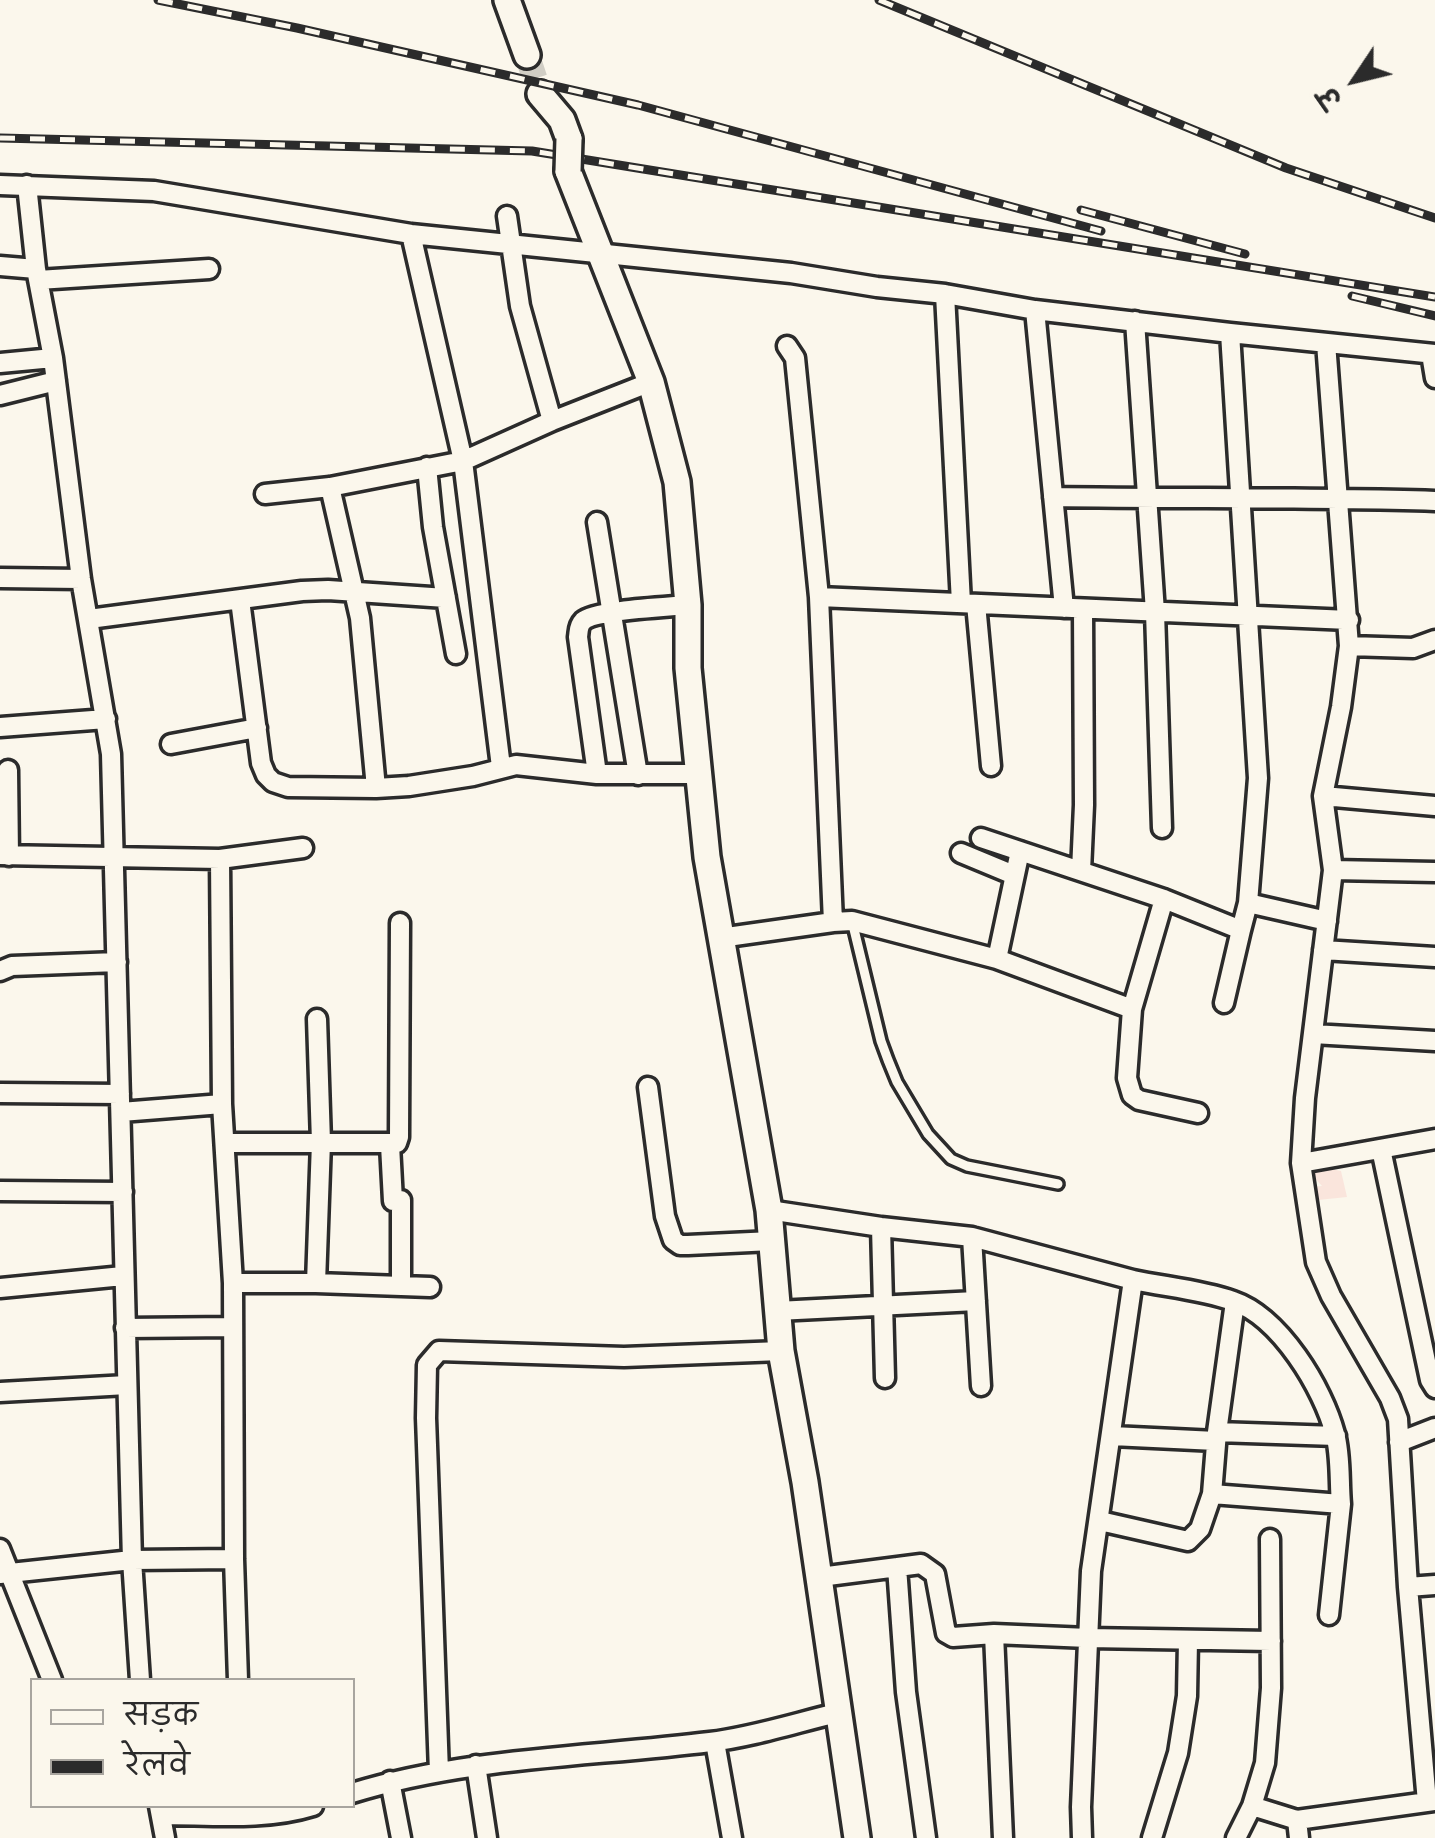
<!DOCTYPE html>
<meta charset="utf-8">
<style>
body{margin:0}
#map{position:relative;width:1435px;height:1838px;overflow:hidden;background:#fbf7ec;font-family:Sriracha,"Playpen Sans Deva",sans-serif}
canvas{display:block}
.legend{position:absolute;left:30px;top:1678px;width:325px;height:130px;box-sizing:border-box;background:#fbf7ec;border:2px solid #a8a59f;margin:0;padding:12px 18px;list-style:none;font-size:30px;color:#2b2b2b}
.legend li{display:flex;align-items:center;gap:20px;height:50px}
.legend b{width:50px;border:2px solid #a8a59f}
.north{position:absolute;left:1305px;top:30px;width:100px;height:100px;-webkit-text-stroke:8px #fbf7ec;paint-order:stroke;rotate:235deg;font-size:28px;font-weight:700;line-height:40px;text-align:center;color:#2b2b2b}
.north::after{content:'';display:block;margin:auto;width:35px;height:45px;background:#2b2b2b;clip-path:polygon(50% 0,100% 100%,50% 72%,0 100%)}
</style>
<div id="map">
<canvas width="1435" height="1838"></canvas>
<ul class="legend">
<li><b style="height:12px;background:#fbf7ec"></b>सड़क</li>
<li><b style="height:12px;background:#2b2b2b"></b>रेलवे</li>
</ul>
<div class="north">उ</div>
</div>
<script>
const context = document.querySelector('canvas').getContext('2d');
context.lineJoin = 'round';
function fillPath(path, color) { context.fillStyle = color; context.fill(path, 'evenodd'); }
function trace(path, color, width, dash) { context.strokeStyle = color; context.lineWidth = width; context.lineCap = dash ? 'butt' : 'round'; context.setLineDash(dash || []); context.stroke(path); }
fillPath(new Path2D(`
 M1301,1163l40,8 6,26 -29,3 -9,-13 13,-1z`), '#fae5dc');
trace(new Path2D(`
 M527,55l13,39`), '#d1cec5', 25, [25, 12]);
const lane = new Path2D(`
 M852,921l29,120 7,19 9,22 31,52 23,25 16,7 91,18`);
const street = new Path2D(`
 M0,185l154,6 257,43 380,39 86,14 68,7 90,16 195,23 205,21
 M27,185l9,84 17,89 28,221 30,175 21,806 8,120
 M507,216l13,90 32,115
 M411,234l52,227 38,306
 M0,266l36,3
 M38,280l171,-11
 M945,294l16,309
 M1035,310l29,298
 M1135,321l20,291 7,216
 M1326,343l23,303 -8,61 -18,89 10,74
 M1431,354l4,24
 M0,363l53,-5
 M0,395l56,-14
 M427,467l6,60 23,127
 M330,487l30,131 16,170
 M265,494l65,-7 133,-26 89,-40 99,-39
 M1053,497c128,2 255,0 382,4
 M597,522l41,253
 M0,578l81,1
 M819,597l530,23
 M240,600l21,163 5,12 7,7 15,5 88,1 33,-2 64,-10 43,-11 81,9h102
 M976,604l15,162
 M89,619l213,-28 26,-1 118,8
 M1349,646l64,2 22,-8
 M0,727l106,-8
 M171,744l86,-16
 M8,770l1,86
 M597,774l-19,-137c1,-6 0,-11 5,-16 12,-11 85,-14 105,-16
 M1323,796l112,10
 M981,838l183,61 77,31 7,-27 10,-125 -28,-445
 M961,853l53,22
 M0,855l220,4 83,-11
 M220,859l2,245 11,179 1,276 4,121
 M1081,871l3,-66 -1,-196
 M1248,903l79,18
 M833,922l19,-1 145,38 135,50 32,-110
 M720,938l113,-16 -14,-325 -24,-239 -8,-12
 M1323,950l112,7
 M997,959l23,-108
 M0,971l12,-5 105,-4
 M1224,1003l17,-73
 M1132,1009l-5,69 5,17 7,5 59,13
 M1313,1034l122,7
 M648,1087l17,129 8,24 7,5h8l84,-4
 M0,1093l120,1
 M121,1112l101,-8
 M226,1143h171l2,-6 1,-214
 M390,1145l3,56
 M1381,1149l49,231 5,8
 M1301,1163l134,-24
 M0,1191l123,1
 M401,1200v86
 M769,1210l112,17 91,10 161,43 -42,291 -10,236 1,31
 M881,1227l4,151
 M972,1237l9,149
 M1133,1280c33,7 69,10 100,21 47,16 90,87 102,133 6,21 4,48 6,70
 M233,1283h83l114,4
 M316,1283l5,-141 -4,-123
 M0,1288l123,-12
 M777,1311l199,-10
 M125,1328l108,-1
 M0,1392l127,-7
 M1217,1432l119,4
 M1112,1436l104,5
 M1399,1442l36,-14
 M1212,1494l129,10 -12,111
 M1100,1521l88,20 12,-12 12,-35 5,-62 18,-130
 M0,1549l52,131
 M897,1567l9,125 20,146
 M0,1574l132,-14 102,-1
 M820,1577l101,-13 14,10 11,59 7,4 41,-3 94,4 183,3
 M1408,1587l27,-2
 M994,1634l9,204
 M715,1742l17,96
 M476,1765l11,73
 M439,1772l-13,-354 1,-53 12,-14 185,6 157,-6
 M390,1781l11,57
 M352,1793c116,-36 238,-36 358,-51 42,-5 85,-19 127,-29
 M1427,1802l-19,-215 -10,-168 -8,-21 -59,-102 -15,-34 -15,-99 4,-65 28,-228 102,2
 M159,1806l6,32
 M1252,1806l45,14
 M161,1815c50,0 104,6 152,-9
 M1152,1838l26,-85 9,-57 1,-56
 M1236,1838l16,-32 13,-43 6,-75 -1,-149
 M1299,1838l-2,-18 138,-19`);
const secondary = new Path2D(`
 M507,0l20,55
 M540,94l22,26 7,19
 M568,171l83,211 26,100 11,123v63l19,189 62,353 12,141 24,131 52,356`);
trace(lane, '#2b2b2b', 16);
trace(street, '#2b2b2b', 25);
trace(secondary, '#2b2b2b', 32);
trace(lane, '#fbf7ec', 9);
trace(street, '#fbf7ec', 18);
trace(secondary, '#fbf7ec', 25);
const rail = new Path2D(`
 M158,0l139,28 341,77 463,126
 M879,0l407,168 149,50
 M0,138l532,13 903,146
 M1081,210l164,44
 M1352,296l83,20`);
trace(rail, '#2b2b2b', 9);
trace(rail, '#fbf7ec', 5, [15]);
const secondaryBridge = new Path2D(`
 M568,171l1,-32`);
trace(secondaryBridge, '#2b2b2b', 32, []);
trace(secondaryBridge, '#fbf7ec', 25);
</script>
